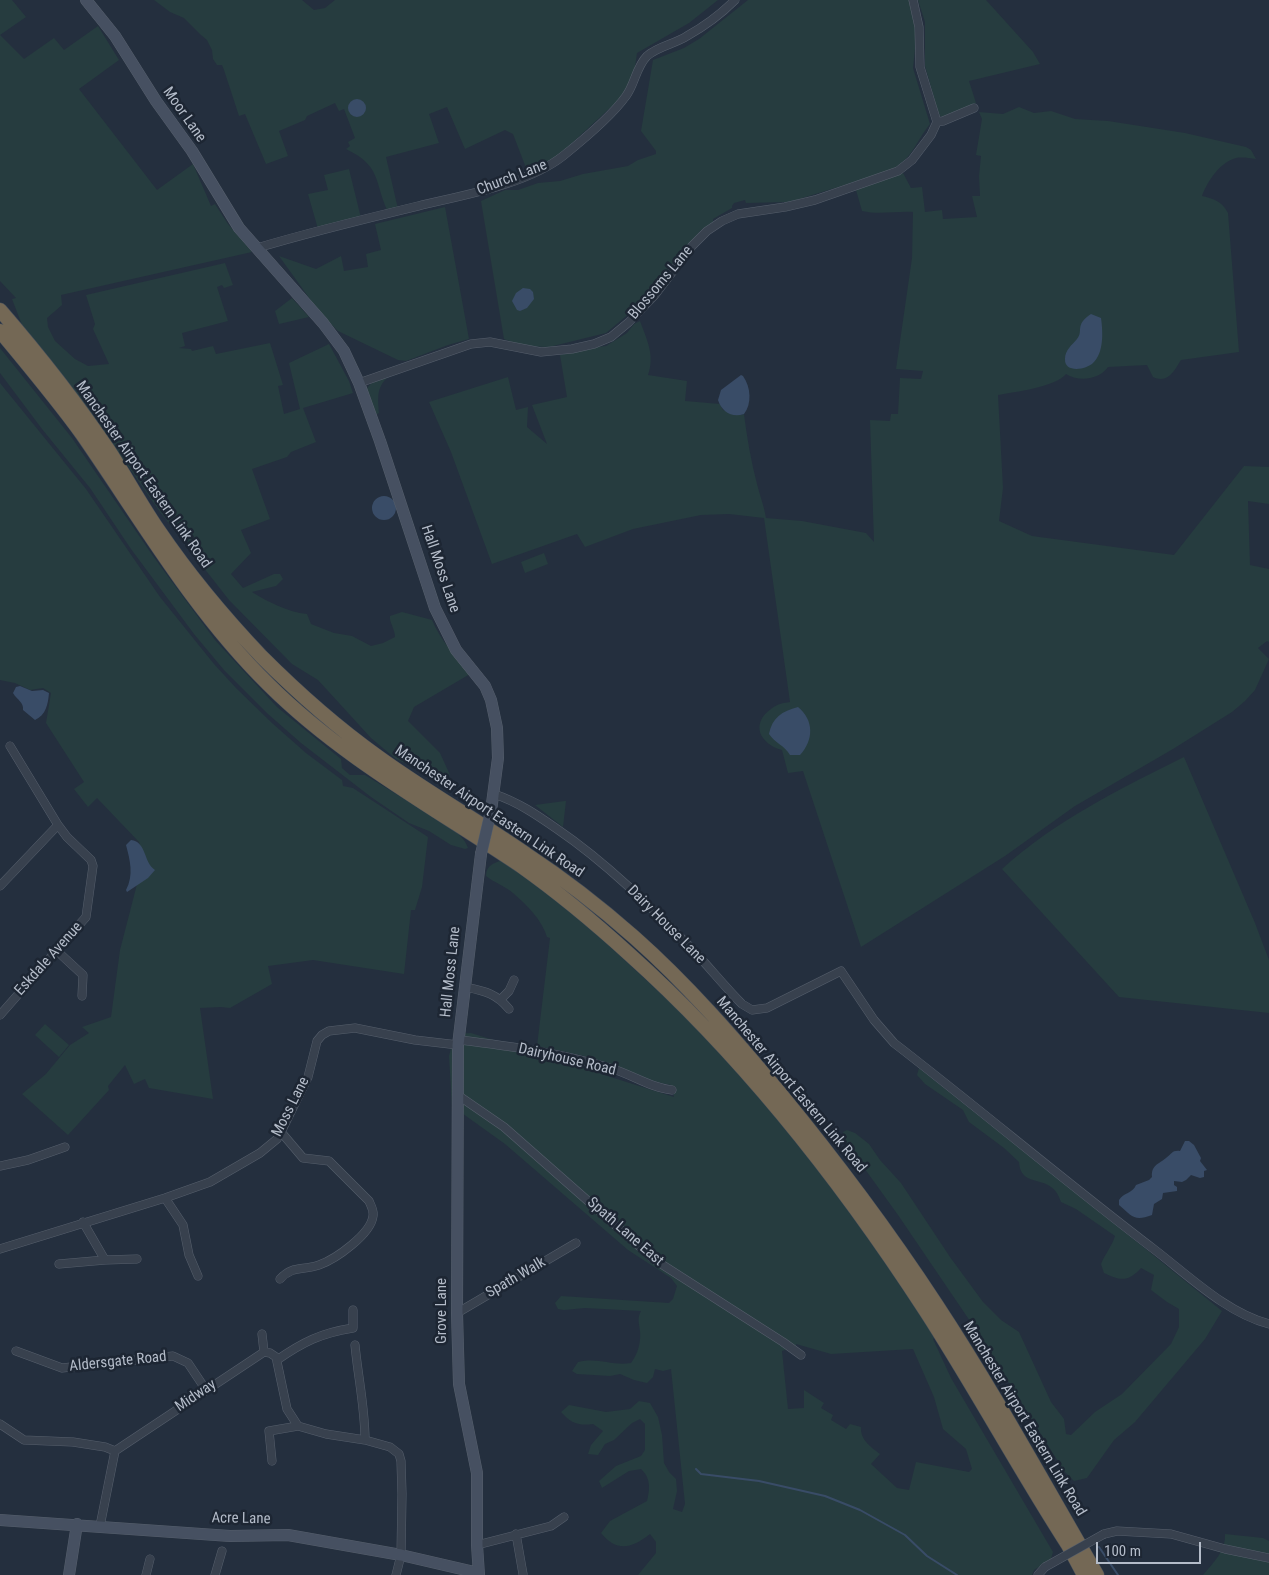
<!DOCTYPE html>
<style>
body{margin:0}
#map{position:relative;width:1269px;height:1575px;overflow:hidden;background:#242f3e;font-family:"Roboto Condensed",sans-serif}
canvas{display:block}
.scale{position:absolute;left:1096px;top:1542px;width:105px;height:22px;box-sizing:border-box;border:2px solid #b4bcc9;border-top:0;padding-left:6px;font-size:15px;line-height:18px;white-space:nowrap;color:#b4bcc9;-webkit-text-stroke:4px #1d2633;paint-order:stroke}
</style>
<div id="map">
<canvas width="1269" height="1575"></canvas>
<div class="scale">100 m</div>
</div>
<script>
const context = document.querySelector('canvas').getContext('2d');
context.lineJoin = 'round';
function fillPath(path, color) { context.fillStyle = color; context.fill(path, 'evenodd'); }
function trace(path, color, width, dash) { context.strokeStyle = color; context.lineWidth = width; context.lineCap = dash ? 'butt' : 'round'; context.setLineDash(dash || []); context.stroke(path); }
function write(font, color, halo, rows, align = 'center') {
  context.font = font + ' "Roboto Condensed",sans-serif'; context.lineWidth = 5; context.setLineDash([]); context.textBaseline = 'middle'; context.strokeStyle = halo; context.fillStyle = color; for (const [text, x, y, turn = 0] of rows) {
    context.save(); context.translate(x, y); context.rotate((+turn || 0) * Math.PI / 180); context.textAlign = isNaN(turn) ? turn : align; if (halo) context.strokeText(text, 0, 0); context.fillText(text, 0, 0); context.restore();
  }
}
fillPath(new Path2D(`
 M0,0h12l14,17 -26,18 24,24 30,-21 10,12 34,-24 21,34 -40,29 78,101 36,-26 18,42 4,-2 13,20 24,28 -191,43 1,10 -15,13 1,9 7,14 20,18 13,7 21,-2 -16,-35 2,-5 -9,-29 139,-32 8,22 -9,3 -2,-3 -5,2 11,34 -46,12 3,13 -6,2 12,1 1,2 21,-5 3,8 54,-11 13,42 -5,1 6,28 16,-5 -11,-46 40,-19 20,37 4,12 -50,15 13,34 -25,10 -4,5 -35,12 18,50 -29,11 10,23 -20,21 12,14 31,-14h6l3,5 -7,7 -24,6c16,10 36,20 55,22l4,10 23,9 18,3 19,10 12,-3 12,-6c0,-8 -6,-15 -5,-21l12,-4 30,8c9,21 24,37 38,54l-56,33 -6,14 32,32 10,22 -6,6 -48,-22 -25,-21 -53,-58 -26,-16 -63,-64 -69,-88 -60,-86 -78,-101 -10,-26 4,-1 -16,-17z
 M154,0h148l12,10 11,-2 10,-8h383l-29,23 -52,30 -3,21 -10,21 -66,61 -20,13 -10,4 -15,-39 -8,-4 -40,19 -18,-42 -18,7 10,29 -53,14 12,52 -11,1c-13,-30 -6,-44 -41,-61l4,-3 -2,-4 7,-4 -11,-29 -5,2 -4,-8 -28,13 -2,4 -26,11 9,25 -22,8 -21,-50 -6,2 -15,-46 -2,-5h-5l-4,-6 -1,-9 -5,-10 -6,-5 -17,-17 -14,-6z
 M748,0h161l6,27 1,13 -3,28 17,56c-16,20 -17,36 -43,48l-91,28 -9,2 -41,1 -1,-3 -11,3 -2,3v2l-19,11v3l-13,9 -51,66 -43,36 -57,14 -26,-1 -19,-7 -23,-138 24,-11h13l20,-7 22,-2 23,-7 45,-8 10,-6 18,-6v-3l-15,-20 12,-71 31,-12 15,-9z
 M918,0h68l47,52 7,12 -71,17 7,22 -33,15 -4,-3 -14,-49v-44z
 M1019,107l15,6 17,-2 24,8 33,2 77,12 61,14 5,3 5,9c-7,-1 -14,-2 -20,-1 -16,4 -29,24 -34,38 12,3 20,5 26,17l11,139 -58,8c-7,11 -13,24 -28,17l-6,-12 -39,2c-9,13 -30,15 -42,7 -10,13 -52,18 -68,21l5,93 -4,33 33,15 142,19 70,-89 25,1v37l-21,-3 2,64 19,4v73l-2,-1 -9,7 11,11 -14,31 -10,11 -13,11 -59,37 -98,57 -70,50 -144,91 -58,-176 -15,2 -6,-23c-22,-6 -32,-26 -11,-41 6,-5 12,-6 19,-7l-26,-184 -35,-4 -28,1 -68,14 -48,18 -8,-13 -85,30 -41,-112 -22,-50 79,-25 8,33 12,-3 -1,20 20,17 -15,-39 35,-8 -7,-42 29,-7 17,-2 21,-13 7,-9 6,-3c7,19 15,34 8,54l39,6 -2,20 35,3 3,6 18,5 3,-1c3,24 7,47 13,70 3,12 7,22 9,34l36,3 64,12 8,9 -4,-122 20,1 1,-7h7l2,-36 21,1 2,-8 -27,-2 16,-111 1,-46c-17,-1 -34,3 -51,-1l-6,-21 47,-17 8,15 11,-1 3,25 17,-2 1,9 34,-2 -5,-21h8l-1,-20 2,-20 -5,-1 6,-36 -3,-7 24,2z
 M349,169l12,49 -43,11 -10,-35 20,-4 -4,-15z
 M445,207l24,132 -21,6 -42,16 -8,-1 -60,-29 -18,-18 -41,-57 37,13 25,-13 3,15 24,-4 -2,-13 15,-4 -6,-26z
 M292,298l17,19 -30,7 -4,-13z
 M0,348l72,90 81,118 62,84 62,67 64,52 1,9 8,7h15l82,50c8,6 18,13 21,23l-3,1 -14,-4 -22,-14 -20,-8 -38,-26 -70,-54 -33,-29 -44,-44 -30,-36 -63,-85 -41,-61 -48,-59 -42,-56z
 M388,377c-12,11 -10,21 -9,36l-4,2 -9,-25c5,-9 12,-10 22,-13z
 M0,383l86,106 74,108 54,67 22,24 36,35 34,30 36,27 1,6 10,2 75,49 -6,50 -7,23h-4l-7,64 -91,-14 -45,6 4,18 -42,24 -9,-1 -21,1 13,91 -64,-11 -4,-9 -11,5 -9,-19 -17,21 1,4 -41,45 -46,-41 24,-20 24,-29 19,-12 -7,-6 29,-10 9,-67 23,-89 -4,-19 -42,-44 -9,9 -14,-18 10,-7 -38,-59 5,-30 -8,-5 -13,2 -15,-7 -15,-3z
 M544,553l4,11 -23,9 -4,-11z
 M1184,757l71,166 14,37v53l-150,-16 -117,-128c54,-49 118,-80 182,-112z
 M566,801l-3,26 -28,-22 30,-4z
 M503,860l47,34 41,35 131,121 84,102 53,70 78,114 -4,3 18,39 102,174 -2,7 -17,11 -2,5h-394l18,-22v-11l-6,-8c-18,14 -33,19 -49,-1l9,-12 37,-20c3,-12 4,-23 -6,-32l-12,2 -27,17 -3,-7 17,-15 25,-10 4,-6v-26l-5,-5 -8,4 -18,17 -9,4 -7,11 -10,-1 3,-9 12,-14 -10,-7c-15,2 -22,-1 -32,-12l8,-7 37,7 24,-3 9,-8 11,2 8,14 4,18 2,28 5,9 7,7 1,12 -4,18 9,3 3,-8 -14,-135 -8,2 -8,-2 -2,8 -6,6 -13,-3 -14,-6 -10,2 -33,-2 -5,-3 6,-9c21,-5 33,4 53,1 7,-10 10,-20 9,-32 -1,-8 -3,-13 1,-20l-56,-3 -21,2 -6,-1 -3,-6 6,-7 108,7 4,-4 4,-13 -6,-8 -43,-28 -123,-106 -53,-38 -3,-50 6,-22 16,-1 203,64 -3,-12c-21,-3 -39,-14 -59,-21 -24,-8 -50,-13 -75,-18l13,-108 -3,-1c-5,-17 -20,-32 -34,-44 -8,-7 -18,-10 -27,-17 0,-11 8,-13 17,-16zM796,1344l35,10 82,-5 21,48 9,32 23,20 6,20 -3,3 -53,-10 -7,28 -12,-2 -26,-24 9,-10c-9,-7 -20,-14 -19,-27l-11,-3 -4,5 -15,-9 2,-5 -12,-7 3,-5 -20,-13v18l-16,1 -6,-58 14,-5z
 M45,1024l24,21 -10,12 -24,-22z
 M919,1068c101,81 203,161 303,243l-17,28 -70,83 -21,18 -27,38 -13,3 -10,-10 -92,-147 -74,-109 -54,-75 -1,-8 4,-2 8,3 14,11 11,16 21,23 49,74 33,45 18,18 18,12 32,70 13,17 2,15 5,1 24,-23 27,-18 49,-50 8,-17v-18l-12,-7 -16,-12 3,-15 -13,-7c-13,14 -20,13 -37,5l-3,-9c4,-10 11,-18 14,-28l-39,-27 -15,-7c-9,-31 -40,-11 -42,-40l-15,-14 -35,-26 -6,-12 -38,-26 -8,-9z
 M1225,1534l38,4 6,3v34h-66c10,-12 23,-24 22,-41z`), '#263c3f');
fillPath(new Path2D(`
 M348 108a9 9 0 1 1 18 0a9 9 0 1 1-18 0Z
 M523,288l7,1 3,3 1,7 -7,9 -7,3 -3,-1 -5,-9 4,-8z
 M1091,314l10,4c2,14 3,35 -8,45 -7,7 -29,10 -28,-4 0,-9 7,-14 12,-20 7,-8 -3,-14 14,-25z
 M741,375l2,1c8,11 9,28 1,38 -12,4 -22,-2 -26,-14l3,-10z
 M372 508a12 12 0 1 1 24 0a12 12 0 1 1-24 0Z
 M20,686l12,5 11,-1 6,3c-1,11 -3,22 -14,27l-12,-10c1,-8 -6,-10 -10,-17l3,-6z
 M798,707c16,13 16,33 2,48h-10c-6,-10 -15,-12 -21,-21 3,-16 13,-23 29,-27z
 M131,840c16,2 12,22 24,30l-7,8 -21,14 -1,-2c8,-15 4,-30 0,-45z
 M1185,1141h4l5,4 7,13 -1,3 7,9 -3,1v6l-4,1 -9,-3 -5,5 -4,2 -8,-1v4l3,2v4l-14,2 -1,6 -8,5 -2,11c-18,7 -20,1 -33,-10v-5c4,-7 14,-7 17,-15l13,-5 3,-3c-1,-12 7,-13 14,-19 6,-4 6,-8 14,-7z`), '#394c67');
trace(new Path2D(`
 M696,1469l5,5 58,7 66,15 35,14 45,25 22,21 30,19
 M1099,1547l19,28`), '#394c67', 2);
const street = new Path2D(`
 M937,122l6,-1 31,-13
 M257,248c53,-16 107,-29 161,-42 45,-11 108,-21 145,-50 20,-16 48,-39 63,-60 9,-12 10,-29 21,-40 11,-10 28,-12 40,-20 18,-10 34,-22 48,-36
 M359,383l112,-39 19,-2 51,10 31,-3 22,-5 17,-7 18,-15 25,-26 38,-50 15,-15 15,-10 16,-7 47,-7 30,-7 83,-29 14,-11 19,-25 6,-13 -17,-55 -1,-40 -6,-27
 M494,794c24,8 43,21 63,35 50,34 94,78 136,121 17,18 32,37 49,54l10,6 15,-2 74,-37 33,49 20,23c88,68 173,140 261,207 35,27 72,63 114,74
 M0,886l58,-61
 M57,951l26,24 -1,21
 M465,987c19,4 31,6 44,22
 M501,999l8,-8 5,-11
 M0,1015l86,-98 7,-51 -2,-6 -24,-23 -9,-12 -48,-79
 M459,1040c51,6 102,13 151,28 21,6 41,20 62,22
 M459,1096l45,31 151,133 128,82 18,13
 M0,1166l28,-6 37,-13
 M165,1198l18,27 6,30 9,21
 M0,1249l165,-51 45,-16 50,-29 17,-14 4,-7 27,-55 9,-36 5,-6 7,-4 26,-3 60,12 43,5
 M105,1260l32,-1
 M59,1264l46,-4 -22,-38
 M280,1279c13,-14 22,-8 39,-14 17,-6 52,-31 54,-49 1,-6 -2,-10 -4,-15l-40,-40 -26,-3 -22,-26
 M457,1313l119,-70
 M262,1334l2,18
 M355,1345c3,32 10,63 10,95
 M16,1351l46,17 111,-12 15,7 18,27
 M264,1352l6,1 6,4 11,52 11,17 28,8 39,6 25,7 9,7 2,7 1,33 -1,61 -5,20
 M277,1360c26,-18 44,-27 76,-32v-18
 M0,1424l24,16 49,2 32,5 10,4
 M115,1451l149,-99
 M272,1461l-3,-30 29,-5
 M100,1526l15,-75
 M516,1534l7,40
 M1104,1534l13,-3 54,3 54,15 44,9
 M477,1545l74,-19 13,-9
 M146,1575l4,-16
 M215,1575l7,-24
 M1038,1575l7,-8`);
const secondary = new Path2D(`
 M86,0l29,36 41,65 36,50 47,77 84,95 21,28 15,32 21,58 55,167 21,42 29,36 6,14 6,28 1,30 -7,53
 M0,1520l230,16 58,-1 113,20 78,18
 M69,1575l8,-51
 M479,1575l-2,-30v-72l-18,-89 -2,-71 1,-268 23,-191`);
const highway = new Path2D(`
 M0,310c39,45 76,92 109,141 17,26 32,54 50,80 30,44 65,86 102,125 36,36 74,70 116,100 48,35 100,64 149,98 38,25 74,53 108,83 53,47 100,101 145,155 56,68 109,139 157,212 58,88 108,180 161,271
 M0,331c28,34 56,67 82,103 59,85 111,176 186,250 74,74 167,124 253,182 38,27 74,57 108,88 116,104 214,229 298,359 49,76 92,156 141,232l16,30`);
trace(street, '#565f6c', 9);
trace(secondary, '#565f6c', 12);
trace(highway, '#434c59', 15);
trace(street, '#38414e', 8);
trace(secondary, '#465061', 11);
trace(highway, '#746855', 14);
const streetBridge = new Path2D(`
 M1045,1567l59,-33`);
const secondaryBridge = new Path2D(`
 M481,854l10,-43`);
trace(streetBridge, '#565f6c', 9, []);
trace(secondaryBridge, '#565f6c', 12, []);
trace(streetBridge, '#38414e', 8);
trace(secondaryBridge, '#465061', 11);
write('15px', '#b4bcc9', '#1d2633', [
 ["Moor Lane",184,115,55],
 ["Church Lane",512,178,-21],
 ["Blossoms Lane",661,283,-50],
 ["Manchester Airport Eastern Link Road",143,475,55],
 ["Hall Moss Lane",440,569,71],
 ["Manchester Airport Eastern Link Road",489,812,34],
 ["Dairy House Lane",666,925,45],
 ["Eskdale Avenue",49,959,-48],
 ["Hall Moss Lane",451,972,-84],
 ["Dairyhouse Road",567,1060,13],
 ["Manchester Airport Eastern Link Road",791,1085,50],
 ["Moss Lane",291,1107,-63],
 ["Spath Lane East",625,1232,41],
 ["Spath Walk",516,1278,-30],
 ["Grove Lane",442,1311,-90],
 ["Aldersgate Road",118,1362,-6],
 ["Midway",196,1396,-34],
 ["Manchester Airport Eastern Link Road",1024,1419,59],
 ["Acre Lane",241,1519,1]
]);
</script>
